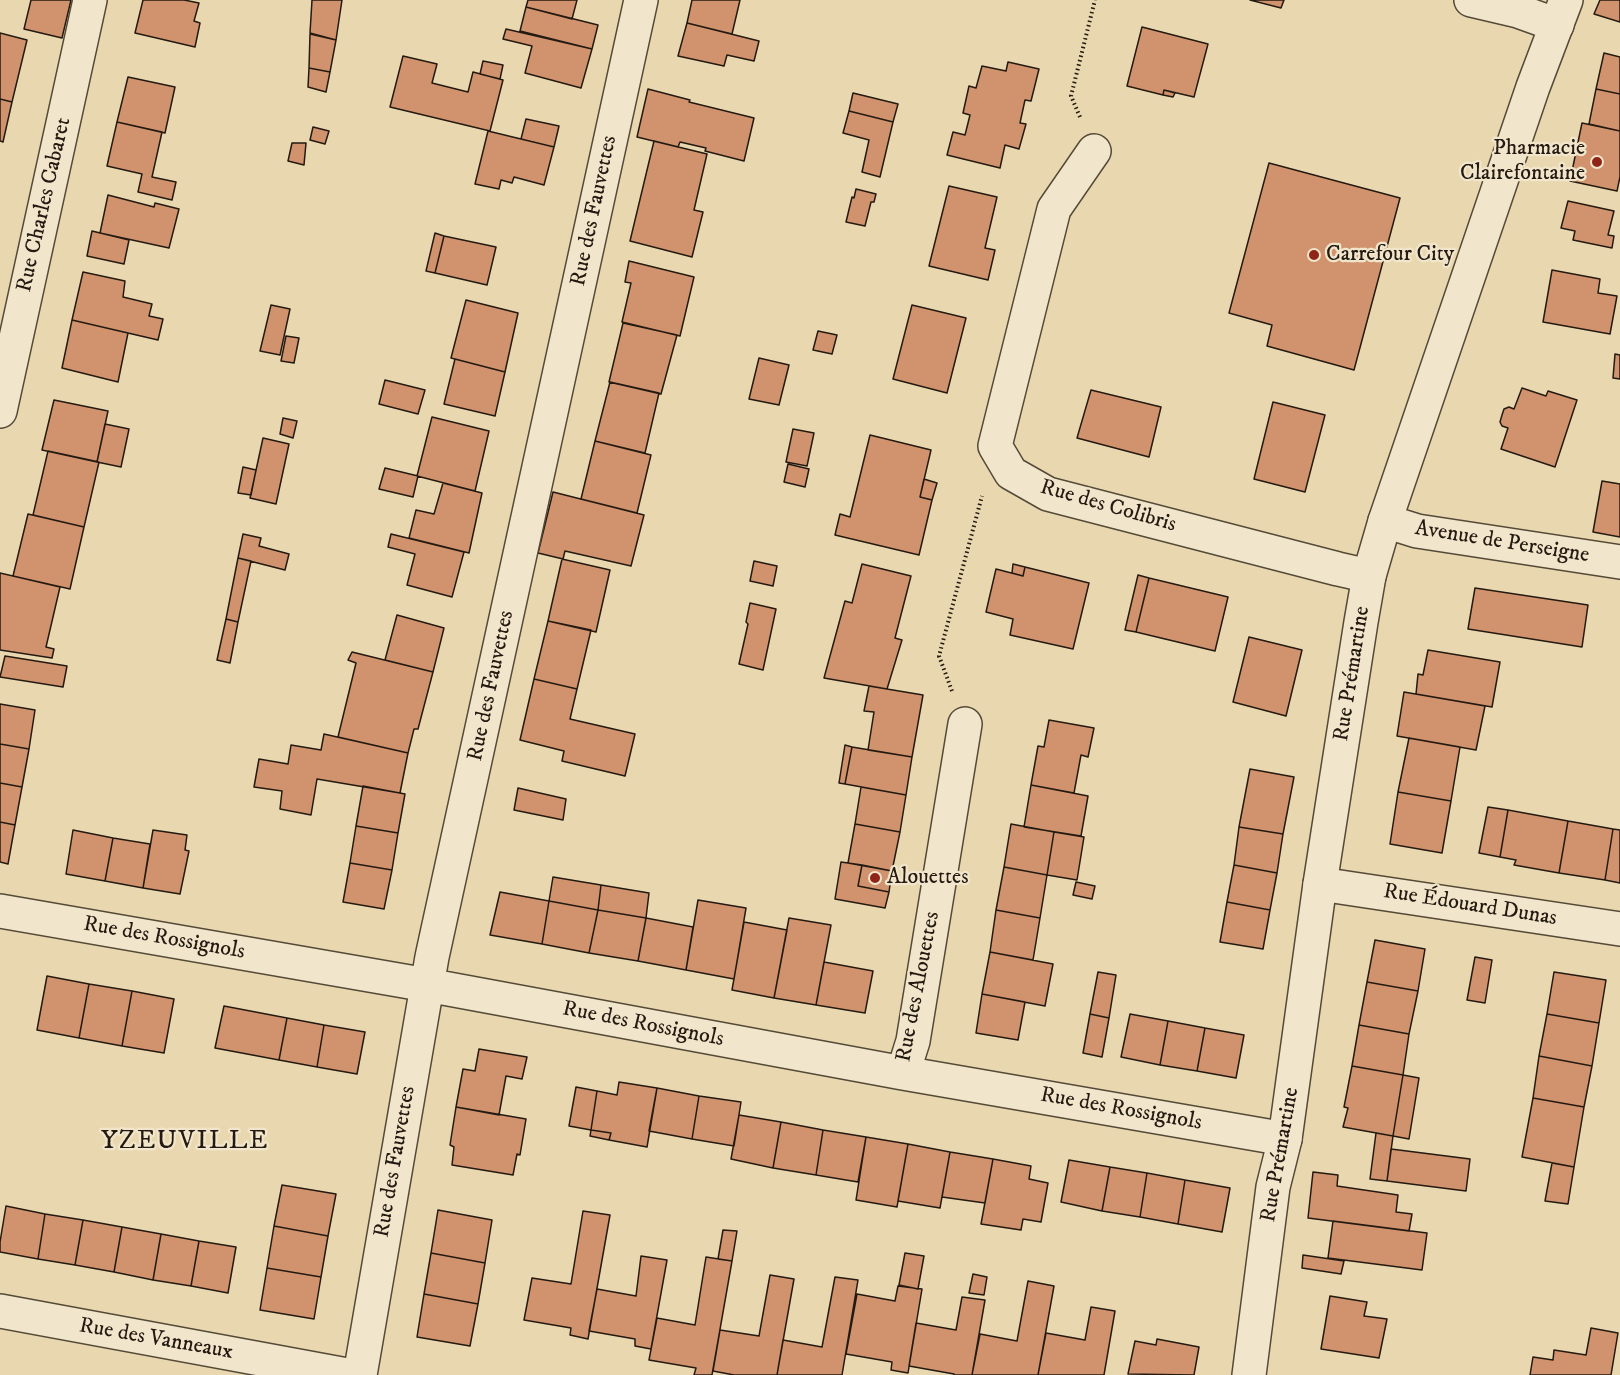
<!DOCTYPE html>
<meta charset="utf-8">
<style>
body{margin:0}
canvas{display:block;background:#e9d8af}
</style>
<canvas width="1620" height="1375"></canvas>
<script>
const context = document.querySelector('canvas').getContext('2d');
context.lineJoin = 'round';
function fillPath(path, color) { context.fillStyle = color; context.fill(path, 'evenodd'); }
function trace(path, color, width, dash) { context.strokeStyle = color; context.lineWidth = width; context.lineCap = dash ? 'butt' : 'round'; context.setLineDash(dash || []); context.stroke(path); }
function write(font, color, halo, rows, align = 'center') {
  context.font = font + ' "IM FELL DW Pica",serif'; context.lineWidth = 4.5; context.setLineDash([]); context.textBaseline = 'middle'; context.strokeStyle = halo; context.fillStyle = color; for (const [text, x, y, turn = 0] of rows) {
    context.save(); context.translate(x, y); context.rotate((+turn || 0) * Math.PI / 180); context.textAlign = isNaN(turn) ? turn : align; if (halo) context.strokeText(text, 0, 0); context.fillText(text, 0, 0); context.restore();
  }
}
const building = new Path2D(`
 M31,0h40l-9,38 -38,-9z
 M143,0h41l15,3 -5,18 6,2 -5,24 -60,-14z
 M312,0h30l-6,40 -26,-7z
 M528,0h49l-5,19 -46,-12z
 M692,0h48l-8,34 -45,-11z
 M1250,0h34l-3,8z
 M1600,0h20v22l-26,-8z
 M526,7l72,18 -6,24 -72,-18z
 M687,23l72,18 -5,20 -27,-6 -3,11 -46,-10z
 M1142,27l66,17 -14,53 -30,-7 -1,5 -36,-9z
 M506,29l86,20 -11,39 -56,-15 7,-27 -29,-7z
 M0,33l27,7 -15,62 -12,-3z
 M310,34l26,6 -6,32 -21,-4z
 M1604,53l16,4v37l-24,-5z
 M403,56l34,8 -5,19 36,9 5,-20 30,8 -13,51 -100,-24z
 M483,61l20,4 -3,14 -20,-5z
 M1008,62l31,7 -8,32 -6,-1 -5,23 6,1 -7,25 -14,-4 -5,23 -53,-13 6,-23 12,3 5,-20 -7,-2 6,-27 7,2 6,-22 24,5z
 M309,68l21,4 -4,20 -18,-5z
 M128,77l47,10 -10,46 -48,-11z
 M648,89l42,11 -1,2 65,16 -10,43 -39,-10 1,-3 -26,-6 -2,5 -41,-10z
 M1596,89l24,5v37l-31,-7z
 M1164,90l11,3 -2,4 -10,-2z
 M853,93l45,11 -5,18 -44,-11z
 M0,99l12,3 -9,40 -3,-1z
 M849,111l44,11 -13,55 -18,-5 7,-32 -26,-7z
 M526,119l33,7 -5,21 -33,-8z
 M117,122l45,10 -10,45 24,5 -4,18 -34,-8 4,-18 -35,-8z
 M1582,123l38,8v46l-3,14 -47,-10z
 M313,127l16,4 -4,13 -15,-4z
 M488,131l66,16 -10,38 -30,-8 -2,6 -11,-3 -2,9 -24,-5z
 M654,141l53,13 -13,56 9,2 -11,45 -62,-16z
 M292,143h14l-2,22 -16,-4z
 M1269,163l131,35 -46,172 -87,-24 5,-21 -43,-12z
 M949,186l48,11 -12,51 10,2 -7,30 -59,-14z
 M856,189l20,5 -2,8h-3l-6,24 -19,-4 6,-25 2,1z
 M108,195l46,12 1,-4 24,6 -10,39 -69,-15z
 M1568,201l46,10 -6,24 6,1 -2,12 -39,-8 2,-9 -14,-3z
 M92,231l37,9 -5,24 -37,-8z
 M435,233l9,3 -9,37 -9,-2z
 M444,236l52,11 -9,38 -52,-12z
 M629,261l65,16 -14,59 -58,-14 9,-39 -6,-1z
 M1552,270l48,9 -2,14 19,3 -7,38 -67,-12z
 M83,272l42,9 -2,16 29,7 -3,12 14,3 -5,21 -86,-20z
 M466,300l52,13 -13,59 -54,-14z
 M271,305l19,4 -10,46 -20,-4z
 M912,305l54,13 -19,75 -54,-14z
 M72,320l56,13 -10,49 -56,-14z
 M623,323l54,12 -16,59 -52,-12z
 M818,331l19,4 -5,19 -19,-4z
 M286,336l13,2 -5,25 -13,-2z
 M1615,354l5,1v24l-7,-1z
 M759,358l30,7 -10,40 -30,-6z
 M455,359l50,13 -10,44 -51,-12z
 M385,380l40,10 -7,24 -39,-10z
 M610,382l49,11 -14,60 -50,-12z
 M1522,388l24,8 2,-5 29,9 -22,67 -54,-18 7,-21 -6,-2 -2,-4 2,-7 2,-6 5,-2 5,2z
 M1091,390l70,17 -12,50 -72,-19z
 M54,400l54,11 -11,51 -55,-12z
 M1273,402l52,13 -20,77 -51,-13z
 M432,417l57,14 -14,60 -58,-15z
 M283,418l14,3 -4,17 -13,-4z
 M105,424l24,5 -8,38 -24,-5z
 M793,429l21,4 -7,33 -21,-4z
 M870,435l61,15 -11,47 12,3 -13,55 -84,-20 5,-21 10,3z
 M263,438l26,6 -13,60 -26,-6z
 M595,441l56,14 -14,58 -56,-14z
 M48,451l51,11 -15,65 -51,-12z
 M788,464l21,5 -4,18 -21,-5z
 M243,467l13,3 -5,25 -13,-2z
 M385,468l33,8 -5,21 -34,-8z
 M924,479l13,4 -5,17 -12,-3z
 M1602,481l18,3v53l-27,-5z
 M443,483l39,10 -13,60 -60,-15 7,-28 18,4z
 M553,492l91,23 -13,51 -66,-15 -2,8 -25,-6z
 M28,514l56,13 -14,62 -57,-13z
 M243,534l18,4 -2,8 30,8 -4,16 -47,-12z
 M391,534l73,18 -12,45 -45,-12 8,-31 -27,-7z
 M238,558l13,3 -13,61 -12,-3z
 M562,559l48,11 -14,62 -48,-11z
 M754,561l23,5 -4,20 -23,-5z
 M862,564l49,12 -16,62 7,2 -15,49 -63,-11 21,-77 7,2z
 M1013,564l12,3 -2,9 -11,-3z
 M1025,567l64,16 -16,66 -63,-14 3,-16 -27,-7 10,-43 27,7z
 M0,573l60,14 -14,60 8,2 -2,9 -52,-8z
 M1138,575l11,3 -13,54 -11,-2z
 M1149,578l79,19 -13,54 -79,-19z
 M1475,588l113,17 -6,42 -114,-18z
 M750,603l26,6 -13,61 -24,-6 9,-40 -2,-2z
 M397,615l47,13 -11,44 -48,-12z
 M226,619l12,3 -8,41 -13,-3z
 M548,621l43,9 -14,59 -43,-10z
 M1249,637l53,13 -16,66 -53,-14z
 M1428,650l72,12 -8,45 -76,-13 2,-20 5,1z
 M352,652l81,20 -15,57h-4l-6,24 -70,-16 18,-74 -8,-3z
 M5,656l62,10 -4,21 -63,-10z
 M534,679l43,10 -7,30 65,15 -10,42 -63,-15 2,-10 -44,-11z
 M869,686l54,9 -11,62 -44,-7 6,-38 -10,-1z
 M1404,692l81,14 -9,44 -79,-14z
 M0,704l35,6 -6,39 -29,-5z
 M1049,720l45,8 -6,29 -7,-2 -7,38 -43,-8 7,-39 6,1z
 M324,734l84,19 -8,40 -83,-14 -6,36 -31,-6 2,-18 -28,-4 5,-28 29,5 3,-19 30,5z
 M1409,738l51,9 -9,54 -53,-9z
 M0,744l29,5 -7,38 -22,-4z
 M845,745l7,2 -7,37 -6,-1z
 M852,747l60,10 -6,38 -61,-11z
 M1250,769l44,8 -11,57 -44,-7z
 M0,783l22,4 -7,38 -15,-3z
 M1031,785l57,11 -7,40 -57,-9z
 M363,786l42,8 -7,39 -42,-7z
 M861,787l45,8 -6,37 -45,-8z
 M518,788l48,11 -3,21 -49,-10z
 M1398,792l53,9 -9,52 -52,-9z
 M1488,807l20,3 -8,47 -21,-4z
 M1508,810l60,11 -9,52 -45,-8 2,-5 -16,-3z
 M1568,821l45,8 -8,51 -46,-7z
 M0,822l15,3 -7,39 -8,-2z
 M855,824l45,8 -8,39 -44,-8z
 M1011,824l43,8 -7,43 -43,-8z
 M356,826l42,7 -6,37 -42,-7z
 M1239,827l44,7 -6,39 -43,-8z
 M1613,829l7,1v53l-15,-3z
 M73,830l40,8 -8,43 -39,-7z
 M153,830l34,5 -2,15 4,1 -9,43 -37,-6z
 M1054,832l30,5 -7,43 -30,-5z
 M113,838l37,6 -7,44 -38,-7z
 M841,862l21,3 -4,21 31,6 -4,16 -50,-9z
 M350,863l42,7 -8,39 -41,-7z
 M862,865l30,6 -3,21 -31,-6z
 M1234,865l43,8 -7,37 -43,-8z
 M1004,867l43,8 -7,43 -44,-8z
 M553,877l48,8 -3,25 -49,-9z
 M1076,882l19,4 -3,13 -19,-4z
 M601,885l48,8 -3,25 -48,-8z
 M500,892l49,9 -7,43 -52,-9z
 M698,900l48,8 -12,71 -48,-9z
 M549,901l49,9 -9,43 -47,-9z
 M1227,902l43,8 -7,39 -43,-7z
 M598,910l48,8 -8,43 -49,-8z
 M996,910l44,8 -7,42 -43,-8z
 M646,918l47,9 -7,43 -48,-9z
 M789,918l42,7 -15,80 -42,-7z
 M744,922l43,8 -13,68 -42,-8z
 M1375,940l50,9 -7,42 -51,-9z
 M990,952l63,12 -8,42 -63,-12z
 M1475,957l17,3 -7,43 -18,-3z
 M824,962l49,9 -8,42 -49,-8z
 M1098,972l18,3 -7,43 -19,-4z
 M1554,972l52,8 -7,43 -52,-9z
 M47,976l42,8 -10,54 -42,-8z
 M1367,982l51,9 -9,43 -50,-9z
 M89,984l43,7 -10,55 -43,-8z
 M132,991l42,8 -10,54 -42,-7z
 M982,994l43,8 -7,38 -42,-7z
 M224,1006l63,12 -8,42 -64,-12z
 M1090,1014l19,4 -7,39 -19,-4z
 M1130,1014l38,7 -8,44 -39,-8z
 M1547,1014l52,9 -7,43 -53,-10z
 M287,1018l37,7 -7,42 -38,-7z
 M1168,1021l37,7 -8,43 -37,-6z
 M324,1025l41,7 -8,42 -40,-7z
 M1359,1025l50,9 -6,41 -51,-9z
 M1205,1028l39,7 -8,43 -39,-7z
 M479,1049l48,8 -5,22 -16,-3 -7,39 -43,-8 7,-38 12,2z
 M1539,1056l53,10 -8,41 -51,-9z
 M1352,1066l51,9 -10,61 -50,-9 5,-19 -4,-1z
 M1403,1075l16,3 -10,61 -16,-3z
 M619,1082l38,6 -10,59 -38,-7 2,-7 -20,-3 6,-39 20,4z
 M576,1087l21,4 -6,39 -22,-4z
 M657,1088l42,8 -7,43 -43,-8z
 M699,1096l42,6 -7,44 -42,-7z
 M1533,1098l51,9 -10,60 -52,-10z
 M456,1107l70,12 -6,36 -3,-1 -4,21 -61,-10 2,-18 -4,-2z
 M739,1115l42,7 -8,46 -42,-9z
 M781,1122l42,8 -7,45 -43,-7z
 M591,1130l20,3 -2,7 -19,-4z
 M823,1130l43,7 -8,45 -42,-7z
 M1376,1133l17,3 -6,45 -17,-2z
 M866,1137l42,7 -11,63 -41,-7z
 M908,1144l42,8 -10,56 -42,-7z
 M1391,1149l79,10 -4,32 -79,-10z
 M950,1152l43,7 -8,44 -43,-6z
 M993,1159l38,7 -2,13 19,4 -7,39 -18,-3 -2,11 -40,-6z
 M1069,1160l41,7 -8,44 -41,-9z
 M1552,1163l22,4 -6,37 -23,-3z
 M1110,1167l37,6 -7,44 -38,-6z
 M1313,1172l25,3 -1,11 61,9 -2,17 16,2 -3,17 -101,-13z
 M1147,1173l38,7 -7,44 -38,-7z
 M1185,1180l45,8 -8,44 -44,-8z
 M282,1185l54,9 -8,42 -54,-10z
 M6,1206l39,8 -7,45 -38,-7v-10z
 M438,1210l54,10 -7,43 -54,-10z
 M583,1211l27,4 -22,124 -18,-4 1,-7 -47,-8 8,-42 39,6z
 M45,1214l38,6 -8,45 -37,-6z
 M83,1220l39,7 -8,45 -39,-7z
 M1333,1221l94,12 -5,37 -94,-12z
 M274,1226l54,10 -7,41 -54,-9z
 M122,1227l39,7 -8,46 -39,-8z
 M723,1230l14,1 -5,30 -14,-2z
 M161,1234l38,7 -8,45 -38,-6z
 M199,1241l37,6 -8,46 -37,-7z
 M431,1253l54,10 -7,41 -54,-10z
 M905,1253l19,3 -6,33 -19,-4z
 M1303,1255l41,6 -3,13 -39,-6z
 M641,1256l26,4 -16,89 -16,-3v-7l-46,-8 8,-42 39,7z
 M706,1257l26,4 -20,114h-18l2,-7 -47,-8 8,-42 38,7z
 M267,1268l54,9 -7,42 -54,-9z
 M973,1274l14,3 -3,18 -15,-2z
 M770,1275l24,4 -17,96h-43l-21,-4 7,-41 39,6z
 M835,1277l23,3 -16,95h-65l6,-35 39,7z
 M1028,1281l26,5 -16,89h-66l8,-41 37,7z
 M898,1286l24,3 -14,84 -17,-3 1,-8 -46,-8 11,-60 38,7z
 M424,1294l54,10 -8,42 -53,-9z
 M1330,1296l37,6 -3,14 23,3 -8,39 -58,-9z
 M962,1297l23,3 -13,75h-18v-1l-45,-8 7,-43 40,7z
 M1091,1307l24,4 -11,64h-66l8,-42 39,7z
 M1591,1328l27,5 -7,42h-81l3,-18 20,3 1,-10 32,5z
 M1157,1339l42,8 -5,28 -66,-1 7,-33 21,4z`);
fillPath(building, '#d1936d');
trace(building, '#241a11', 1.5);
const minor = new Path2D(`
 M1471,0l47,11 39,14
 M1094,151l-40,58 -59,237 16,27 37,21 290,75 31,7
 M0,411l90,-411
 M1385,521l32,10 203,31
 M1320,884l300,45
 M0,911l427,74 476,88 382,66
 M903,1073l10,-32 52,-317
 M0,1311l347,64
 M360,1375l72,-418 209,-957`);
const tertiary = new Path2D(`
 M1249,1375l24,-188 12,-48 35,-255 41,-262 8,-46 16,-55 148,-434 33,-87`);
trace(minor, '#554a38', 36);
trace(tertiary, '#554a38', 36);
trace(new Path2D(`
 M1080,117l-9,-21 24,-96
 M952,691l-13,-35 43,-160`), '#241a11', 4, [1.5, 3]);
trace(minor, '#f1e6cb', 33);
trace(tertiary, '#f1e6cb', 33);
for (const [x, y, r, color] of [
 [1597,162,6,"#8f2418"],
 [1314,255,6,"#8f2418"],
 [875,878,6,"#8f2418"]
]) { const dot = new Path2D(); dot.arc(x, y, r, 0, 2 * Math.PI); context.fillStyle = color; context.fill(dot); trace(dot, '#f1e6cb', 2); }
write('22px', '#241a11', '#f1e6cb', [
 ["Pharmacie",1585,149,"right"],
 ["Clairefontaine",1585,174,"right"],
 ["Carrefour City",1326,255],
 ["Alouettes",887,878]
], 'left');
write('22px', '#241a11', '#f1e6cb', [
 ["Rue Charles Cabaret",45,205,-77],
 ["Rue des Fauvettes",595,211,-78],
 ["Rue des Colibris",1108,507,16],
 ["Avenue de Perseigne",1502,543,9],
 ["Rue Prémartine",1353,674,-81],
 ["Rue des Fauvettes",492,686,-78],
 ["Rue Édouard Dunas",1470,906,9],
 ["Rue des Rossignols",164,939,10],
 ["Rue des Alouettes",919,987,-79],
 ["Rue des Rossignols",643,1025,11],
 ["Rue des Rossignols",1121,1110,10],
 ["Rue Prémartine",1281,1155,-80],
 ["Rue des Fauvettes",396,1162,-80],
 ["Rue des Vanneaux",156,1340,10]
]);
context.letterSpacing = '1.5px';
write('26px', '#241a11', '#f1e6cb', [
 ["YZEUVILLE",185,1143]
]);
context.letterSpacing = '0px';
</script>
